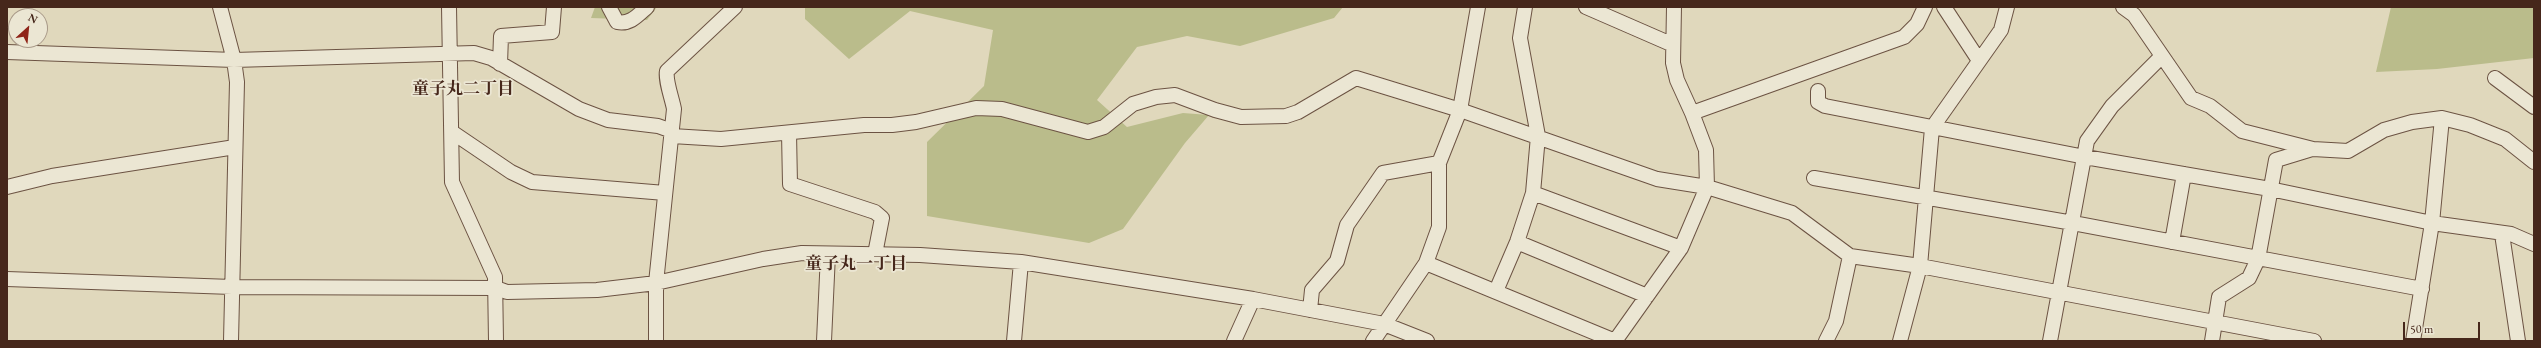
<!DOCTYPE html>
<meta charset="utf-8">
<style>
body{margin:0}
#map{position:relative;width:2541px;height:348px;overflow:hidden;background:#e0d8bc;font-family:"EB Garamond",serif}
canvas{display:block}
.frame{position:absolute;inset:0;border:8px solid #46271b;pointer-events:none}
.north{position:absolute;left:8px;top:8px;width:40px;height:40px;box-sizing:border-box;background:#ebe6d3;border:1px solid #a99a89;border-radius:50%;rotate:27deg;font-size:11px;font-weight:700;line-height:16px;text-align:center;color:#46271b}
.north::after{content:'';display:block;margin:auto;width:14px;height:18px;background:#8f2418;clip-path:polygon(50% 0,100% 100%,50% 72%,0 100%)}
.scale{position:absolute;left:2403px;top:322px;width:77px;height:18px;box-sizing:border-box;border:2px solid #46271b;border-top:0;padding-left:5px;font-size:12px;line-height:14px;white-space:nowrap;color:#46271b;-webkit-text-stroke:3px #ebe6d3;paint-order:stroke}
</style>
<div id="map">
<canvas width="2541" height="348"></canvas>
<div class="frame"></div>
<div class="north">N</div>
<div class="scale">50 m</div>
</div>
<script>
const context = document.querySelector('canvas').getContext('2d');
context.lineJoin = 'round';
function fillPath(path, color) { context.fillStyle = color; context.fill(path, 'evenodd'); }
function trace(path, color, width, dash) { context.strokeStyle = color; context.lineWidth = width; context.lineCap = dash ? 'butt' : 'round'; context.setLineDash(dash || []); context.stroke(path); }
function write(font, color, halo, rows, align = 'center') {
  context.font = font + ' "EB Garamond","Noto Serif JP",serif'; context.lineWidth = 3.5; context.setLineDash([]); context.textBaseline = 'middle'; context.strokeStyle = halo; context.fillStyle = color; for (const [text, x, y, turn = 0] of rows) {
    context.save(); context.translate(x, y); context.rotate((+turn || 0) * Math.PI / 180); context.textAlign = isNaN(turn) ? turn : align; if (halo) context.strokeText(text, 0, 0); context.fillText(text, 0, 0); context.restore();
  }
}
fillPath(new Path2D(`
 M595,7h62l-10,13 -56,-2z
 M805,7h538l-9,11 -94,28 -53,-10 -50,11 -40,53 30,27 56,-14 26,2 -24,28 -62,86 -34,14 -162,-27v-74l57,-56 9,-56 -83,-19 -61,48 -44,-40z
 M2391,7h143v51l-97,11 -61,3z`), '#babc8b');
const minor = new Path2D(`
 M220,7l14,53 3,22 -6,259
 M449,7l3,175 43,95 1,64
 M609,7l8,15c13,3 21,-7 30,-15
 M1586,7l85,37
 M1944,7l34,52
 M2123,7l11,8 57,83 19,8 32,25 71,18 35,2 36,-21 28,-8 30,-4 28,7 35,14 29,23
 M7,52l227,8 240,-7 17,5 88,51 29,11 50,6 14,5
 M500,64l1,-28 51,-4 2,-25
 M2495,78l39,29
 M1818,91v11l7,4 260,51 185,32 162,34 79,11 23,10
 M1692,113l212,-76 13,-13 8,-17
 M452,132l59,40 21,10 133,11
 M789,133l1,51 85,28 7,6 -7,36
 M672,136l49,3 143,-14h28l24,-3 60,-14 26,1 86,23 16,-5 29,-23 23,-7 19,-2 40,15 26,7 45,-1 12,-4 58,-34 104,32 197,69 50,8 85,26 58,43 70,10 394,75
 M1814,178l259,45 349,66
 M7,187l45,-11 183,-29
 M1533,193l148,55
 M2502,234l16,107
 M1517,242l130,54
 M2172,242l12,-68
 M1426,263l189,78
 M7,279l225,8 264,1 11,4 90,-2 59,-7 107,-24 39,-6 118,2 101,7 232,37 131,25 43,17
 M1496,291l21,-49 16,-49 5,-57 -18,-98 5,-31
 M1310,310l2,-20 25,-29 10,-36 36,-52 56,-10
 M656,341v-58l18,-174c-2,-11 -9,-29 -7,-38l68,-64
 M824,341l4,-87
 M1014,341l7,-79
 M1234,341l19,-42
 M1373,341l53,-78 13,-36v-64l21,-53 18,-103
 M1615,341l66,-93 26,-61 -1,-37 -14,-37 -15,-33 -4,-17 1,-56
 M1826,341l10,-20 14,-65
 M1900,341l20,-75 12,-138 69,-98 6,-23
 M2050,341l37,-200 25,-35 49,-49
 M2212,341l7,-44 30,-19 9,-19 18,-99 36,-11
 M2413,341l19,-118 10,-105`);
trace(minor, '#6c5343', 16);
trace(minor, '#ebe6d3', 14);
write('bold 17px', '#46271b', '#ebe6d3', [
 ["童子丸二丁目",463,89],
 ["童子丸一丁目",856,264]
]);
</script>
